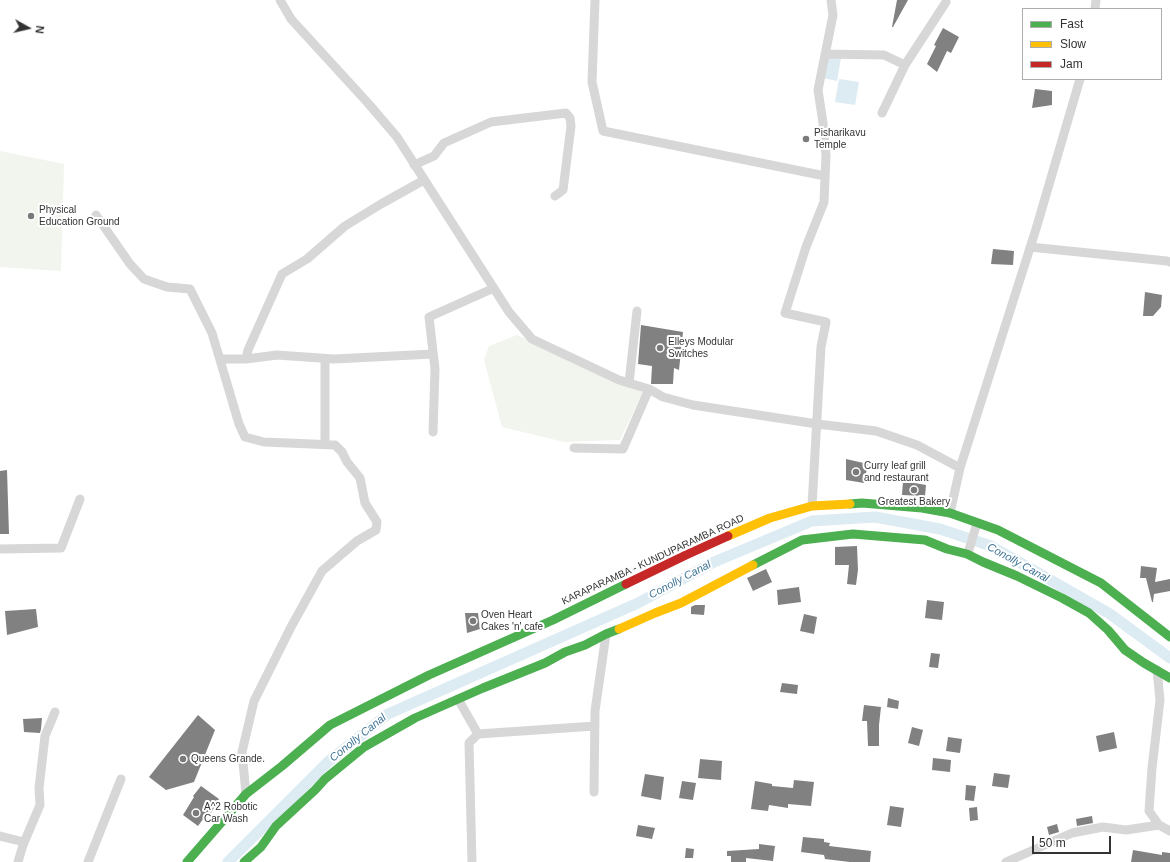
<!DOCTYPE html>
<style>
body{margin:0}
#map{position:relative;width:1170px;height:862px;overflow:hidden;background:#fff;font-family:Helvetica,sans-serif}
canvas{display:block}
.legend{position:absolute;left:1022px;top:8px;width:140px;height:72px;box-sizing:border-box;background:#fff;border:1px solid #adadad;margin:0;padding:5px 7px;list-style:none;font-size:12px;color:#333}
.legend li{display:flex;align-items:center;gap:8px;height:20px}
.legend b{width:20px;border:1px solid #adadad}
.north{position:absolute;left:8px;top:8px;width:40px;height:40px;-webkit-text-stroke:3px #fff;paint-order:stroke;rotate:98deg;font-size:11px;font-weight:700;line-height:16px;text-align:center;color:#333}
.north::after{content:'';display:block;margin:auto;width:14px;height:18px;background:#333;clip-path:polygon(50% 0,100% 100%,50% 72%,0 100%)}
.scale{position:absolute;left:1032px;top:836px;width:79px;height:18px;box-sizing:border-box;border:2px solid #333;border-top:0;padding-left:5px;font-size:12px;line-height:14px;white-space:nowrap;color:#333;-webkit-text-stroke:3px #fff;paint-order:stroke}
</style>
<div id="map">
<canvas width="1170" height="862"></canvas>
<ul class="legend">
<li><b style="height:5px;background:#4caf50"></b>Fast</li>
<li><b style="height:5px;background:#ffc107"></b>Slow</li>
<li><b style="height:5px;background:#c62828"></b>Jam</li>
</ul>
<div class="north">N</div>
<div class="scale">50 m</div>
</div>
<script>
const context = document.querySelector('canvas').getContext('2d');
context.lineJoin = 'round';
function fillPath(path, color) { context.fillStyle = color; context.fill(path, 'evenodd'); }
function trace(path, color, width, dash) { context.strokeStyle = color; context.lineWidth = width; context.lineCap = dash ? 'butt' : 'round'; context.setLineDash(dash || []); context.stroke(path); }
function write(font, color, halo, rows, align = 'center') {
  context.font = font + ' Helvetica,sans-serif'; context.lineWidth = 4; context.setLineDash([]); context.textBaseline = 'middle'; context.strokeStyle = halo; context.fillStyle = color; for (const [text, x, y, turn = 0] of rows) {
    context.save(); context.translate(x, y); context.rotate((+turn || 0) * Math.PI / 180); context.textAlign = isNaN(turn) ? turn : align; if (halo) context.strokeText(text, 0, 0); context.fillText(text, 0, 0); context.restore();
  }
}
fillPath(new Path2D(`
 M0,151l64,13 -3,107 -61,-4z
 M517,335l126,57 -23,48 -56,2 -62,-15 -18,-67 5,-14z`), '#f1f5ed');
fillPath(new Path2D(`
 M826,57l15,1 -4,23 -14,-3z
 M839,79l20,3 -4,23 -20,-3z`), '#ddebf3');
trace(new Path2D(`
 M228,862l101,-101 59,-47 250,-111 76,-41 98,-41 63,-4 65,12 51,17 119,68 60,44`), '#ddebf3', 11);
fillPath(new Path2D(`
 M897,0h11l-15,27h-1z
 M943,28l16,9 -8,16 -4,-2 -10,21 -10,-8 9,-18 -2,-1z
 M1035,89l17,2v14l-20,3z
 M993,249l21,2 -1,14 -22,-1z
 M1145,292l17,3 -1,12 -8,9h-10z
 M641,325l42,7 -4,38 -5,-2 -1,16h-22l1,-18 -14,-2z
 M846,459l22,5 -4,19 -18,-3z
 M7,470l2,64h-9v-63z
 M903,481l23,4 -1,11 -23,-1z
 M857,546l1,24 -2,15 -9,-1 2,-19h-14v-18z
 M1141,566l16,2 -2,14 15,-3v12l-16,3 -1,8h-1l-6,-24h-6z
 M766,569l6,13 -19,9 -6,-13z
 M799,587l2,15 -23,3 -1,-15z
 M927,600l17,2 -2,18 -17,-2z
 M695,605h10l-1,10 -13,-1v-7z
 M36,609l2,18 -31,8 -2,-24z
 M465,613h13l2,16 -13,4z
 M804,614l13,3 -3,17 -14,-3z
 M931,653l9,1 -2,14 -9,-1z
 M782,683l16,2 -1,9 -17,-2z
 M888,698l11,3 -1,8 -11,-2z
 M864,705l17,2 -2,18v21h-11l-1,-25h-5z
 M198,715l17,15 -21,52 -28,8 -17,-13z
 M42,718l-1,11 -1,4 -16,-1 -1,-13z
 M912,727l11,3 -4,16 -11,-3z
 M1114,732l3,16 -18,4 -3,-16z
 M948,737l14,2 -2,14 -14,-2z
 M933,758l18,2 -1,12 -18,-2z
 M700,759l22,2 -1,19 -23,-2z
 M994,773l16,2 -2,13 -16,-2z
 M645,774l19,3 -3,23 -20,-4z
 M794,780l20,2 -3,24 -23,-2v4l-19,-3 -1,6 -17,-2 4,-28 17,3v2l21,2z
 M682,781l14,2 -3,17 -14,-2z
 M966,785l10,1 -2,15 -9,-1z
 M201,786l18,13 -8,14 -2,-2 -11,15 -15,-11 11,-18 -1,-1z
 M890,806l14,2 -3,19 -14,-2z
 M977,807l1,13 -8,1 -1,-13z
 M1092,816l1,7 -16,3 -1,-7z
 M1057,824l2,8 -10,3 -2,-8z
 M638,825l17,3 -3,11 -16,-3z
 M803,837l21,2v3l6,1 -1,3 42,5 -1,11h-20l-25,-3 -1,-4 -23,-3z
 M759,844l16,2 -2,15 -27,-3v4h-15v-6h-4v-5l32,-2z
 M686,848l8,1 -1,9h-8z
 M1133,850l29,5v-3l8,1v9h-39z`), '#818181');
trace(new Path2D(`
 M280,0l11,19 76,83 30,35 112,175 23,27 87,41 30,9 14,8 30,8 124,19 59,7 41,14 43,23
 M595,0l-3,82 11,49 222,45
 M1095,9l1,-9
 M825,54l59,1 21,10
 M882,113l23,-48 41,-63
 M414,165l20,-9 10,-13 47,-21 75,-9 4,5 1,8 -8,64 -8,6
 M96,215l34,49 14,15 23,8 23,2 22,44 27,91 6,13 19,5 71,3 7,7 5,10 13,16 5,25 12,19 -1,8 -19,11 -35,30 -31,56 -37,74 -12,51 4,42
 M1030,247l137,14 3,1
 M220,359h26l31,-4 57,4 99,-5
 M246,359l2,-9 34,-76 25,-15 38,-33 36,-22 43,-24
 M325,359v85
 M629,383l8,-72
 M433,432l2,-63 -6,-52 65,-29
 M574,448l49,1 26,-60
 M812,506l9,-159 5,-25 -41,-9 21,-66 18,-45 2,-46 -3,-33 -5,-33 15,-75 -2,-15
 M950,513l10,-45 76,-239 44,-150
 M0,549l61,-1 19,-49
 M968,553l9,-30
 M1157,670l3,30 -8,68 -3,43 10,14 11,6
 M458,699l20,35 -9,9 3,119
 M478,734l117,-8
 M594,792l1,-81 11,-77
 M0,836l24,6
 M18,862l5,-17 17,-40 -1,-17 6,-52 10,-24
 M88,862l33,-83
 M1006,862l66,-29 31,-6 23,3 33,-5`), '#d7d7d7', 9);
trace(new Path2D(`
 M850,504l12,-1 60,5 28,5 48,17 103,53 69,54
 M753,565l49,-25 51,-6 72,6 22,9 20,5 16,8 34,14 45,22 27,15 19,17 17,20 19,13 26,15
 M187,862l59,-68 36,-28 48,-41 99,-50 124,-55 73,-36
 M244,862l17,-15 15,-21 39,-36 10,-11 39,-32 51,-29 68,-30 62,-25 20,-11 20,-7 21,-11 13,-5`), '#4caf50', 9);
trace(new Path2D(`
 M728,536l42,-18 42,-12 38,-2
 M619,629l36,-16 26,-10 72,-38`), '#ffc107', 9);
trace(new Path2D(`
 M626,584l60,-29 42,-19`), '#c62828', 9);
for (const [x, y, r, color] of [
 [806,139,4,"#7a7a7a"],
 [31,216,4,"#7a7a7a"],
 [660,348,4,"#7a7a7a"],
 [856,472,4,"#7a7a7a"],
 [914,490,4,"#7a7a7a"],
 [473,621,4,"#7a7a7a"],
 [183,759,4,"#7a7a7a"],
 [196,813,4,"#7a7a7a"]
]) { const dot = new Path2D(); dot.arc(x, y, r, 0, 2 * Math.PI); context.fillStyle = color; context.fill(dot); trace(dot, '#fff', 1.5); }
write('10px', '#333', '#fff', [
 ["Pisharikavu",814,133],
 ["Temple",814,145],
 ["Physical",39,210],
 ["Education Ground",39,222],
 ["Elleys Modular",668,342],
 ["Switches",668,354],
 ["Curry leaf grill",864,466],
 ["and restaurant",864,478],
 ["Greatest Bakery",914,502,"center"],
 ["Oven Heart",481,615],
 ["Cakes 'n' cafe",481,627],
 ["Queens Grande.",191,759],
 ["A^2 Robotic",204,807],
 ["Car Wash",204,819]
], 'left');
write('10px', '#333', '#fff', [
 ["KARAPARAMBA - KUNDUPARAMBA ROAD",653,560,-25]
]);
write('italic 11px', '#3f7597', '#fff', [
 ["Conolly Canal",1018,563,29],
 ["Conolly Canal",680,580,-28],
 ["Conolly Canal",358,738,-39]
]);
</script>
